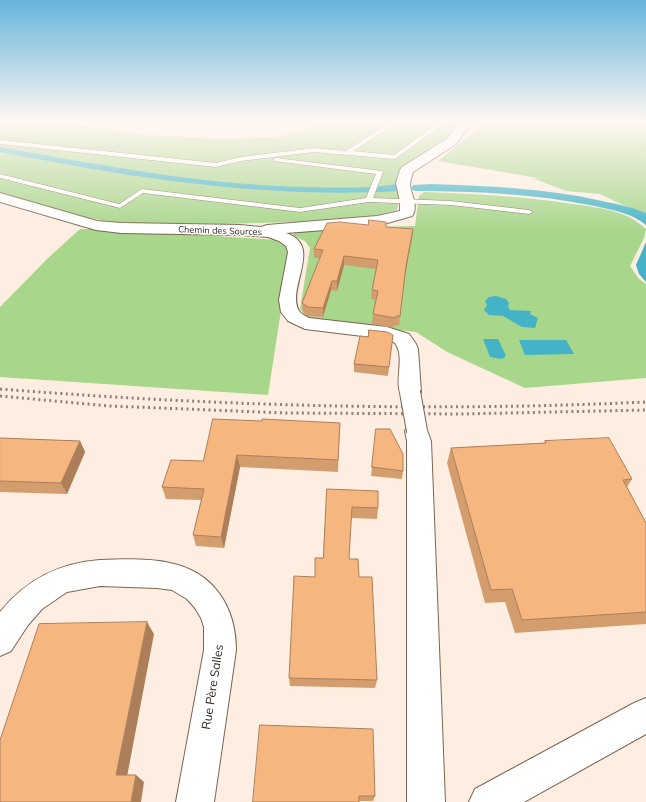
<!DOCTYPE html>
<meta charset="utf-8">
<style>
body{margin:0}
canvas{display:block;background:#feeee1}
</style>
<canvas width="646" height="802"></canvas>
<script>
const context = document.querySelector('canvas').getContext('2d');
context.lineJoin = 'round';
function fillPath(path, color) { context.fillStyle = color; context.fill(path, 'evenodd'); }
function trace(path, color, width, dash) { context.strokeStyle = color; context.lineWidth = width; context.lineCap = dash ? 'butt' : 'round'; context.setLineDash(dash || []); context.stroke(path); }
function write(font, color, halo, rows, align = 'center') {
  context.font = font + ' Mulish,sans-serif'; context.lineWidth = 3; context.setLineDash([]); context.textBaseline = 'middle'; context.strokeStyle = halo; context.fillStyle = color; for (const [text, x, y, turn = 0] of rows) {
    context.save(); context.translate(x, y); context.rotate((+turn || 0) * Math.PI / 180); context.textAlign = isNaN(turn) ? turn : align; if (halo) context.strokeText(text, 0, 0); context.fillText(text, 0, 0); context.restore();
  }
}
fillPath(new Path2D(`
 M0,121h43l106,14 73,4 55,-2 31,-8 19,-8h133l-14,19 -41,26 -8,44 -30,8 -71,4 -75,2 -107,-1 -47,-10 -67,-21z
 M486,121h160v92l-23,-8 -23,-11 -34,-3 -34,-13 12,1 -106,-18 39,-31z
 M424,192c50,2 99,4 148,12 17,2 42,5 57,13 6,3 12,8 17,12l-2,9 -14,28 9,13 7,5v94l-121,10 -78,-36 -31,-20 -107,-12 -9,-11 10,-61 -5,-7 -12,-5 2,-7 120,-3 4,-30z
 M80,229h25l173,11 9,5 3,7 -22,143 -268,-18v-70l48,-49z`), '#a8d68b');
fillPath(new Path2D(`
 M119,121h142c-47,6 -95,4 -142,0z
 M0,147c101,18 203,38 306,40 30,1 61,2 91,-3l5,7c-136,8 -269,-13 -402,-39z
 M431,184c57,2 115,4 171,17 15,3 30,6 44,12v12c-14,-12 -34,-15 -51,-19 -59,-12 -120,-15 -180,-15l-4,-2 2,-4z
 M646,242v40l-7,-8 -3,-9z
 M496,296l10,3 3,4 -1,4 2,3 21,1 -1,3 8,4 -3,10 -13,-1 -19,-11 -14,-1 -5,-5 3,-5 -2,-4 4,-4z
 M483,339h15l8,17 -4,3 -12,-2z
 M519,340h47l8,14 -49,1z`), '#44b3c7');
const service = new Path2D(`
 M392,121h7l-46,30 41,4 47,-34h7l-53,38 -81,-7 -73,9 -25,6 -216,-23v-4l216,23 25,-6 73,-9 32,3z
 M276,158l106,13 1,1 -10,26 78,3 78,9 4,2 -4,2 -78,-9 -82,-3 -69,10 -157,-19 -23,15 -120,-30v-4l119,30 23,-15 158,19 66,-10 10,-24 -102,-13v-2z`);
const minor = new Path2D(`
 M460,121h12l-16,23 -43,28c-1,4 -3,8 -3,13 1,9 9,22 2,31l-35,10 -91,7c38,13 0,54 13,78 2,3 7,5 10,7l78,9 22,7 7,10 2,5 3,43 -3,5 -8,3 -8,-3c-9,-15 4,-39 -7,-54l-8,-4 -82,-10 -17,-8 -7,-9 -2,-12 9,-48 -2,-6 -7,-5 -11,-4 -28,-2 -119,-2 -25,-3 -96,-28v-9l97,28 24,2 119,2 21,2 6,-2 110,-9 23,-5v-9l-4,-19 4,-13 2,-3 46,-29z
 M417,422l8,3 6,16 14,361h-38v-361l-2,-10 4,-6z
 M100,560c22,-1 49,-2 70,3 44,9 66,44 66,87l-22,152h-38l28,-152v-23l-3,-9 -6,-10 -8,-9 -15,-9 -15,-2 -57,-2 -33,6 -25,17 -14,16 -17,26 -11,5v-44c26,-32 58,-49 100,-52z
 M646,698v36l-122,68h-55l6,-13 159,-86z`);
trace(service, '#7a6452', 1);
trace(minor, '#7a6452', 2);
fillPath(service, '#fff');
fillPath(minor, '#fff');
trace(new Path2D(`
 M0,389c215,17 431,23 646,13
 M0,396l110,10 176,7 176,1 184,-4`), '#8e8177', 3, [2, 3.5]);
const minorBridge = new Path2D(`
 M410,392l7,39`);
trace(minorBridge, '#7a6452', 22, []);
trace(minorBridge, '#fff', 20);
fillPath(new Path2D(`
 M386,227l27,2 -8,45 -6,52 -5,-1v3l-22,-4 1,-10 3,-14 -5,-1 1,-9 4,-21 -32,-4 -7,26 -6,-1 -8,27 -15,-1 -5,-4 -1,-9 18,-45h-6v-9z
 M393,335l-5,41 -34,-4v-8z
 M262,421l78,2 -2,49 -98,-5 -16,81 -28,-2 -3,-11 8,-35 -35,-1 -4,-12 41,-26z
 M376,429l27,42 -1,8 -31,-3z
 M0,438l80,3 5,11 -18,42 -67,-2z
 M545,441l87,38 -5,8 19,36v101l-131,9 -10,-31 -20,1 -38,-140 4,-15 93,-5z
 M327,489l51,19 -1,11 -26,-1 -2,41 10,18 18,103 -2,8 -85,-2 -1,-8 34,-120z
 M260,725l115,71 -2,5h-14z`), '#d49d6e');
fillPath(new Path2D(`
 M413,229l-1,9 -7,37 1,-9z
 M344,256v9l-7,26v-10z
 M332,281l-1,9 -8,27v-9z
 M80,441l5,11 -18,42 -6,-11z
 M237,455l3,12 -16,81 -3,-11z
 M147,622l7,12 -28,148 -10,-7z
 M136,775l8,7 -3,20h-10z`), '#ac7f5a');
const building = new Path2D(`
 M369,220l17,2v5l27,2 -7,37 -6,50h-4l-1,2 -22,-4 5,-23 -6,-1 6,-30 -34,-4 -7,25h-5l-9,27 -15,-1 -6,-4 21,-53 -9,-1 13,-26 13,-1 28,3z
 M369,330l18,2 6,3 -4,32 -35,-3 6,-28 8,1z
 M213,419l49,2v-2l78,4 -2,37 -101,-5 -16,82 -28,-2 11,-46 -42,-2 9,-27 32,1z
 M376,429h14l13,25v17l-31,-4z
 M0,438l80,3 -19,42 -61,-2z
 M609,438l23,41 -9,1 23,43v89l-124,8 -10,-31 -21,1 -40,-142 95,-5 -1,-2z
 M327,489l51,2v17l-26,-1 -3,52h9l1,18h13l5,103 -88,-2 5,-102 21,1v-19h8z
 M147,622l-31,153h20l-5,27h-131v-62l39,-116z
 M260,725l113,4 2,67h-16v6h-106z`);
fillPath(building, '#f6b680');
trace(building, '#ac7f5a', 1);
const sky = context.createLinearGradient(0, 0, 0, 233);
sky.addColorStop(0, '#66b4db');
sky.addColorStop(0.52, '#fff7f2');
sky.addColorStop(1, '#fff7f200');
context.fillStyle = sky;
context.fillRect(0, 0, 646, 233);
write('9px', '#30261f', '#fff', [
 ["Chemin des Sources",220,231,2]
]);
write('12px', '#30261f', '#fff', [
 ["Rue Père Salles",213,687,-81]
]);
</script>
